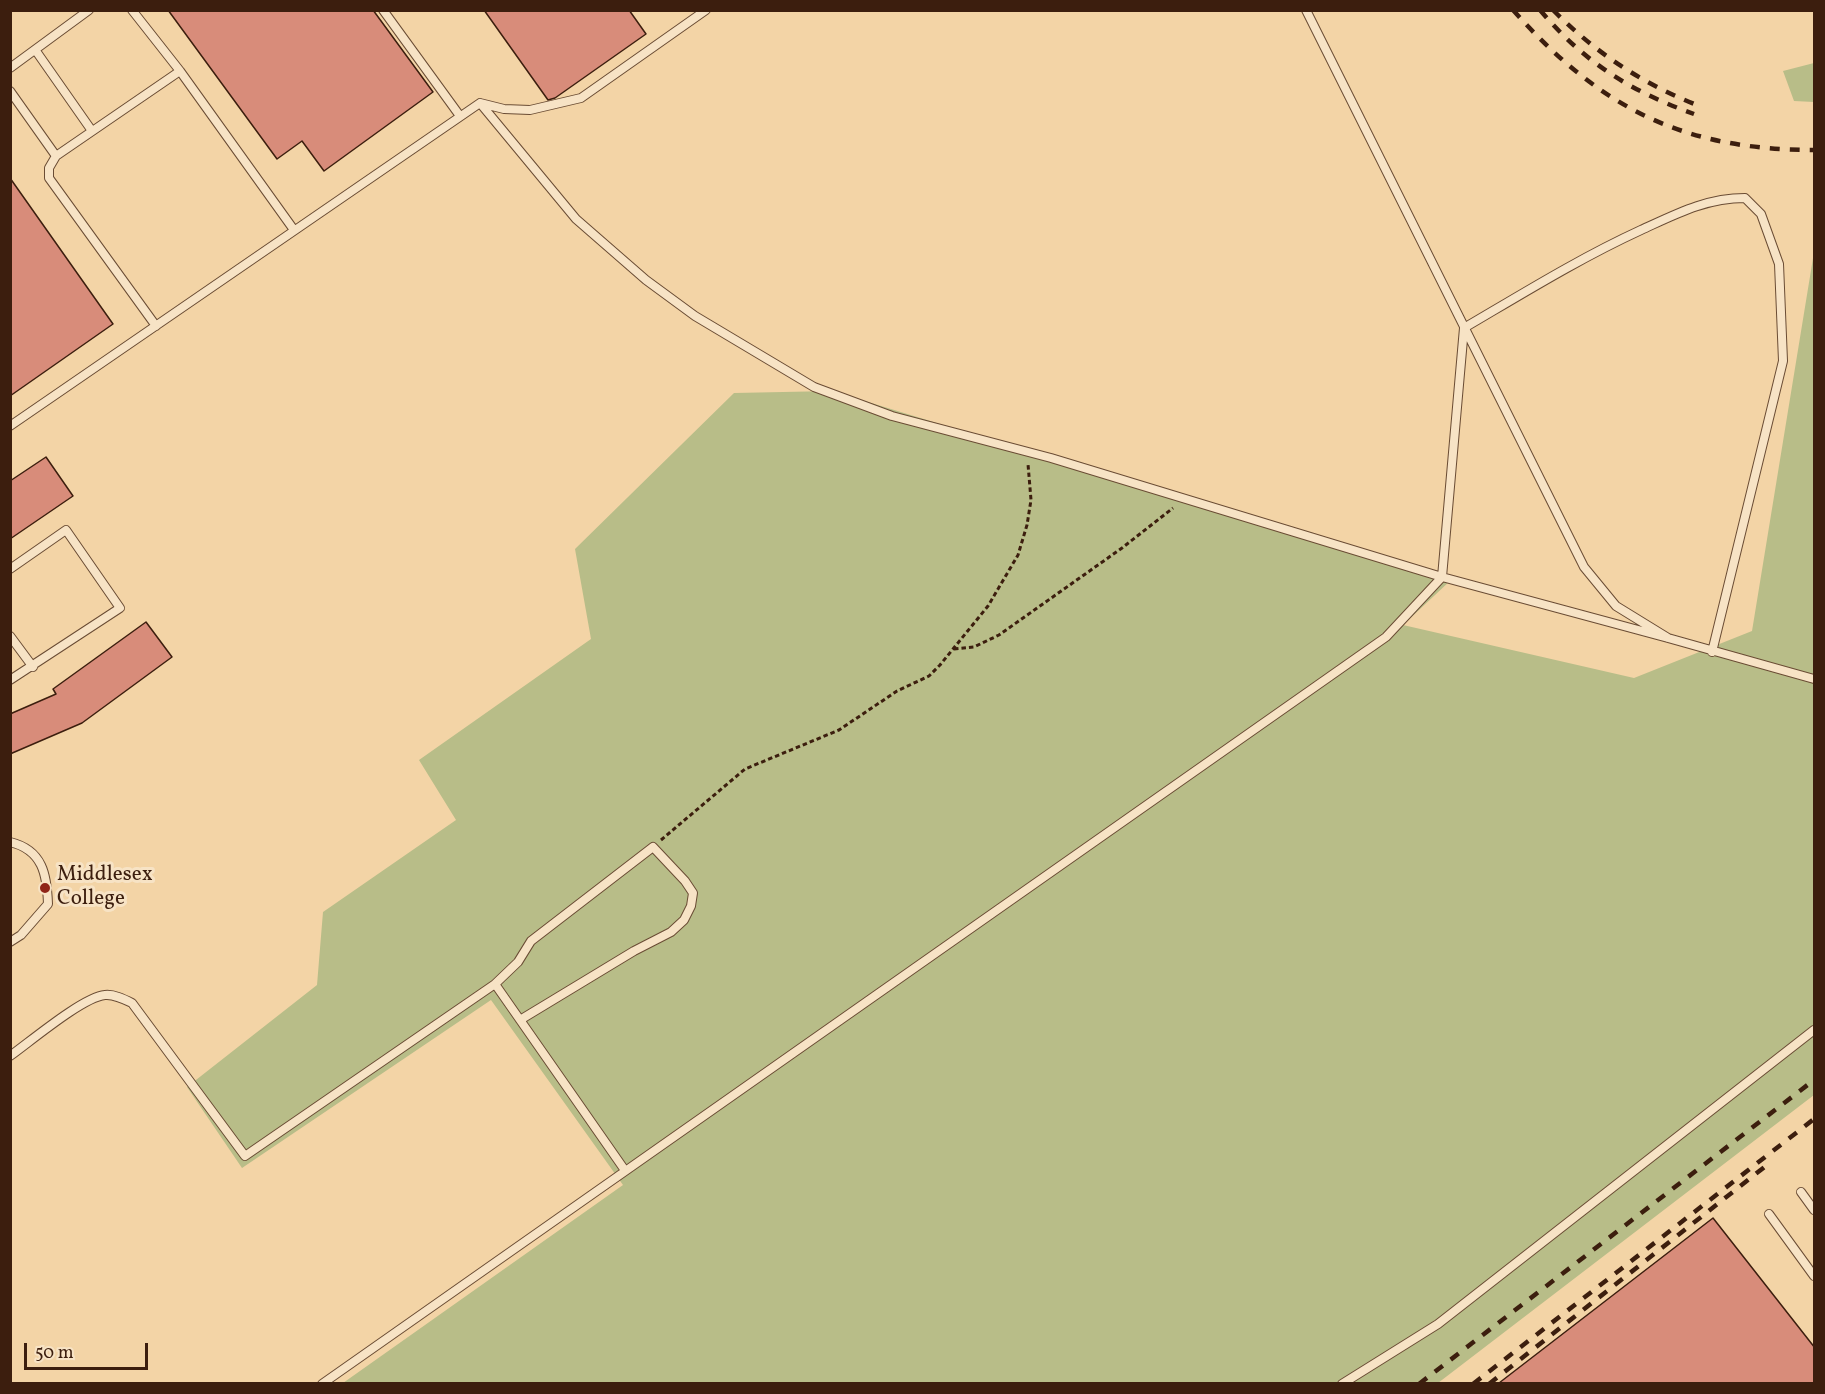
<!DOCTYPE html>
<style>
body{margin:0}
#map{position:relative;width:1825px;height:1394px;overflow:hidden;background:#f3d4a6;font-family:Vollkorn,serif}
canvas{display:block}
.frame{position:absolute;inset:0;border:12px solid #3c1e0e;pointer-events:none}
.scale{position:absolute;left:24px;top:1343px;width:124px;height:27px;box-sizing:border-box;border:3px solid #3c1e0e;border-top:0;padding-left:8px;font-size:18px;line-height:21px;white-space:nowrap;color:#3c1e0e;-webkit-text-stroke:4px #f7e3c5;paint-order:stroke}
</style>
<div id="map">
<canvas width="1825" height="1394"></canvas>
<div class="frame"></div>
<div class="scale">50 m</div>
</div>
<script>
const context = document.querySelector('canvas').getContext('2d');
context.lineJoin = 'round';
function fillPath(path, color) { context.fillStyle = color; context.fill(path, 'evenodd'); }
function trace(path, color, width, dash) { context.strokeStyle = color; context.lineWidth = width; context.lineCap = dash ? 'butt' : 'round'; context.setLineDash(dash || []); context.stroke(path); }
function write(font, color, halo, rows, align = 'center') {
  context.font = font + ' Vollkorn,serif'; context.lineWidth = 6; context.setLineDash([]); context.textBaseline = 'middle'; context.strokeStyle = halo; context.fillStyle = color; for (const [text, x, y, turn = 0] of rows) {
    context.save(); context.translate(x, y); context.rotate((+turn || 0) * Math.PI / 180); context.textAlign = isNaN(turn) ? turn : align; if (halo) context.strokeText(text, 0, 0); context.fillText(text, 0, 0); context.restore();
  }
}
fillPath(new Path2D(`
 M1814,63v39l-20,-1 -11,-30z
 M1814,252v843l-376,288h-1095l280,-198 -132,-185 -249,168 -55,-81 130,-102 6,-73 133,-92 -37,-60 172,-121 -16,-90 159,-156 98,-2 619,189 -48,45 231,53 118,-47z`), '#b8bd88');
const building = new Path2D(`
 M168,10h205l60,82 -109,79 -22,-30 -25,18z
 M484,10h145l17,24 -91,64 -7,2z
 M10,178l103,146 -103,72z
 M46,457l27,39 -63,43v-58z
 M146,622l26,35 -90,66 -72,31v-40l46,-20 -3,-5z
 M1713,1218l102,130v35h-316z`);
fillPath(building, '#d88c7a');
trace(building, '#3c1e0e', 1.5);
const service = new Path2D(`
 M132,10l48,61 114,159
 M383,10l77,106
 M1306,10l278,557 32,39 52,32 146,41
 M36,51l56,80
 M10,68l79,-58
 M10,91l46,65 124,-85
 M480,103l96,116 70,61 49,36 119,71 78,29 159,42 391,119 226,61
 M56,156l-7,12v10l107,148
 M10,426l470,-323 24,6 26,1 51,-12 125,-88
 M10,569l56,-39 54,78 -110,72
 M10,636l23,31
 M10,842c33,8 37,33 38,62l-27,31 -11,7
 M495,984l23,-22 13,-21 122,-94 32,34 8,12 -2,13 -7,14 -13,12 -37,19 -114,69
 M10,1056c21,-15 73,-59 95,-61 9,-1 19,4 27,8l113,153 250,-172 129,185
 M1801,1192l13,18
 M1769,1214l45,62
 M322,1384l1064,-747 56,-60 22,-249c58,-34 116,-70 177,-98 35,-16 65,-32 104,-32l16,16 18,50 4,97 -71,291
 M1342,1384l96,-60 376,-294`);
trace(service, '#6a4c34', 10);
trace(new Path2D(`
 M954,649l20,-2 25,-12 123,-87 51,-40
 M661,840l84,-71 94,-39 58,-39 32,-15 11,-11 48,-59 30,-51 9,-30 4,-25 -3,-36`), '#3c1e0e', 3, [4.5, 3]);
trace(service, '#f7e3c5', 8);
trace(new Path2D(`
 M1513,10c87,98 170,140 301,140
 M1540,10c45,53 90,81 154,104
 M1553,10c43,43 88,73 144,95
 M1419,1384l395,-304
 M1473,1384l341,-265
 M1489,1384l278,-219`), '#3c1e0e', 4.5, [10, 10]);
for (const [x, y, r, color] of [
 [45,888,6,"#8f2418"]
]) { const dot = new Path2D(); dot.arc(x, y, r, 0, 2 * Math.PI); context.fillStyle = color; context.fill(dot); trace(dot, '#f7e3c5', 2); }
write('21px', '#3c1e0e', '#f7e3c5', [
 ["Middlesex",57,876],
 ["College",57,900]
], 'left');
</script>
